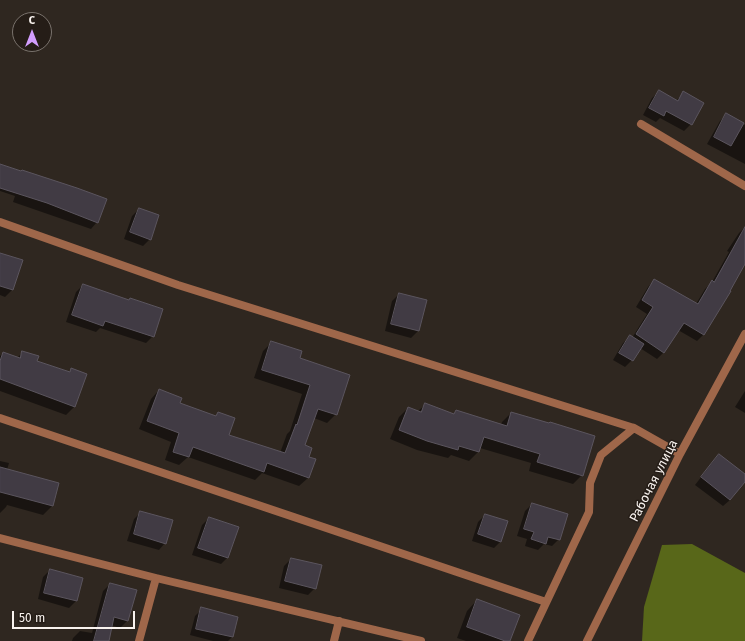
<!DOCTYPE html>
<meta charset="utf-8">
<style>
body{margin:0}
#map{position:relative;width:745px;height:641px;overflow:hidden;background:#2f2720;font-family:"Fira Sans",sans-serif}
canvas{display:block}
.north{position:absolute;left:12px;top:12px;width:40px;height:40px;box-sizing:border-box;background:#251d17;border:1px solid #7a736d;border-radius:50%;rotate:0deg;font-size:11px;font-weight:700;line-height:16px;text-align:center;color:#f9f3ef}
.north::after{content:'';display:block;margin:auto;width:14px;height:18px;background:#d29dfd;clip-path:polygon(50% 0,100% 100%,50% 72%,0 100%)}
.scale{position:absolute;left:12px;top:611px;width:123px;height:18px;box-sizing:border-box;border:2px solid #f9f3ef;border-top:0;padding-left:5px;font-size:12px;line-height:14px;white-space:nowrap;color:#f9f3ef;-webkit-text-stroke:3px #251d17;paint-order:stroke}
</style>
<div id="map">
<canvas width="745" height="641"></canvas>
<div class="north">С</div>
<div class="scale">50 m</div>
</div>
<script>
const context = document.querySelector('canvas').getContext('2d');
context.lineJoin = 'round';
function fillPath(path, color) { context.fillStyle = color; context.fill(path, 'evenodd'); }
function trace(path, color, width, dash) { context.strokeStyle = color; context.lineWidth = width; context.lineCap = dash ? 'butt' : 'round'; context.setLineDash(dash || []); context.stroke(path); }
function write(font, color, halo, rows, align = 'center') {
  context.font = font + ' "Fira Sans",sans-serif'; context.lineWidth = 3; context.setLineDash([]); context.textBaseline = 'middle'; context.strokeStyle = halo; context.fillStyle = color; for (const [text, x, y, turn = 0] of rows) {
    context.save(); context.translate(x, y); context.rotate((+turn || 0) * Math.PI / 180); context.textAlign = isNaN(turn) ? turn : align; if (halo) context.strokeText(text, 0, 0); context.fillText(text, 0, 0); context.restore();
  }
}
fillPath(new Path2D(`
 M692,544l53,29v68h-103l2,-34 18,-62z`), '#586719');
fillPath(new Path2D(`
 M659,92l17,9 8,-8 7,31 -7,7 -24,-13 -4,4 -13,-7 9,-17z
 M726,115l19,10v39l-38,-20 13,-23z
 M0,165l97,57 -6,7 -78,-27 2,-6 -15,-5z
 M139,209l11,30 -7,7 -19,-7 8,-23z
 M745,227v35l-41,72 -7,7 -19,-11 -14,22 -7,7 -17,-11 -8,12 -7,7 -12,-7 10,-17 7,-6 2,1 15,-24 -11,-7 12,-20 6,-7 42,24 9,-15 7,-7 17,-30 -2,-1 12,-18z
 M0,255l12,35 -7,7 -5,-2z
 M83,285l70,51 -7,7 -46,-15 -4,4 -30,-10 10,-30z
 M399,294l27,7 -8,30 -7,7 -26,-7 7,-30z
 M272,342l27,17 37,55 -9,9 -13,-5 -10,28 4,12 6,2 -6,18 -9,8 -37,-13 -7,7 -67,-23 -9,8 -14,-5 6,-18 -32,-13 12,-30 8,-9 20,14 36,13 3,-4 9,23 53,17 7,-19 3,-3 12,-37 -48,-16 9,-27z
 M23,352l13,10 32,11 4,-4 3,37 -9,9 -66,-24v-35l3,-3 14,5z
 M745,391v22l-10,-6z
 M426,404l27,10 3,-3 45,14 1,-3 9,-9 71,62 -9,9 -44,-13 2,-8 -51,-15 -1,3 -10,10 -18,-6 -3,3 -31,-8 -27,-11 9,-22 9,-9 9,4z
 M719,456l26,20v4l-15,20 -7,6 -28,-21 17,-22z
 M0,461l9,2 -2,7 51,14 -6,22 -9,9 -36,-10 -1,2 -6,6z
 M532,504l27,35 -7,7 -8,-2 -6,6 -13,-4 2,-7 -10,-3 8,-25z
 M141,512l24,31 -6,7 -32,-9 7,-22z
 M485,515l16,26 -7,7 -22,-7 6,-19z
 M209,518l19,39 -7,7 -29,-9 10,-30z
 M291,559l24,29 -7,7 -29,-7 5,-22z
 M50,570l26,31 -7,7 -31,-9 5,-22z
 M110,584l17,37 -7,7 -9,-3 -3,16h-36l1,-3 7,-7 12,2 11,-42z
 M477,600l32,41h-43l-9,-3 10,-27z
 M202,609l35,8 -5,20 -4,4h-15l-23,-6 5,-19z`), '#0007');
const building = new Path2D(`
 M659,90l19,11 5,-10 21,12 -12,22 -26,-14 -2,5 -15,-8z
 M726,113l18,10 -13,23 -17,-9z
 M0,164l21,7 1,-1 55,18 30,11 -9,24 -51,-20 -47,-15z
 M139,208l20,7 -8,25 -21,-8z
 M745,227v37l-15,27h1l-27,44 -20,-12 -20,30 -28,-19 17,-27 -11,-7 12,-21 44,25 14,-24 2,2z
 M0,253l23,7 -10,30 -13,-4z
 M83,284l46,16 1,-2 33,11 -9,28 -49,-16 -2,5 -31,-11z
 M399,293l28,7 -8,31 -28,-7z
 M630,335l14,9 -11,17 -14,-8z
 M271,341l31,10 -2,7 50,17 -13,40 -19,-6 -13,36 7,3 -3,9 7,2 -7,19 -42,-15 -3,9 -71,-25 -4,10 -16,-5 6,-19 -32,-12 12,-32 23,9 -2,5 36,13 2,-4 17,6 -6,17 56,18 11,-29 1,1 13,-40 -48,-15z
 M22,351l17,5 -2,5 33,11 1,-4 16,6 -12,33 -75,-28v-18l3,-9 17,6z
 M425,403l29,11 2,-4 51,16 4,-14 38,11 1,-1 45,14 -12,40 -46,-14 3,-8 -56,-17 -5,15 -20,-6 -1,4 -31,-9 -28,-11 9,-23 13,5z
 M719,454l26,20v8l-15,18 -29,-23z
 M0,467l59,16 -6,23 -53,-14z
 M532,503l36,11 -8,26 -12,-3 -2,7 -15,-5 3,-7 -10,-3z
 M140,511l33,9 -7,24 -32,-10z
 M485,514l23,7 -7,21 -23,-8z
 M209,517l30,10 -11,31 -30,-10z
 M291,558l31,7 -6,24 -31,-8z
 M50,569l33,9 -6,23 -33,-8z
 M110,583l27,7 -9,31 -14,-4 -5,24h-15z
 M477,599l43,16 -10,26h-5l-38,-14z
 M201,607l37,10 -5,20 -37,-8z`);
fillPath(building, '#413b44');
trace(building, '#5b555e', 1);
trace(new Path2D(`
 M641,124l104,62
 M0,222l178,63 456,143 46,26
 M0,418l546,184
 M0,538l156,40 265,63
 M139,641l17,-63
 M334,641l5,-20
 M528,641l61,-129 1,-29 11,-28 33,-27
 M587,641l93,-187 65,-120`), '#9f674a', 8);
write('13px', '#f9f3ef', '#251d17', [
 ["Рабочая улица",654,481,-63]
]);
</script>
